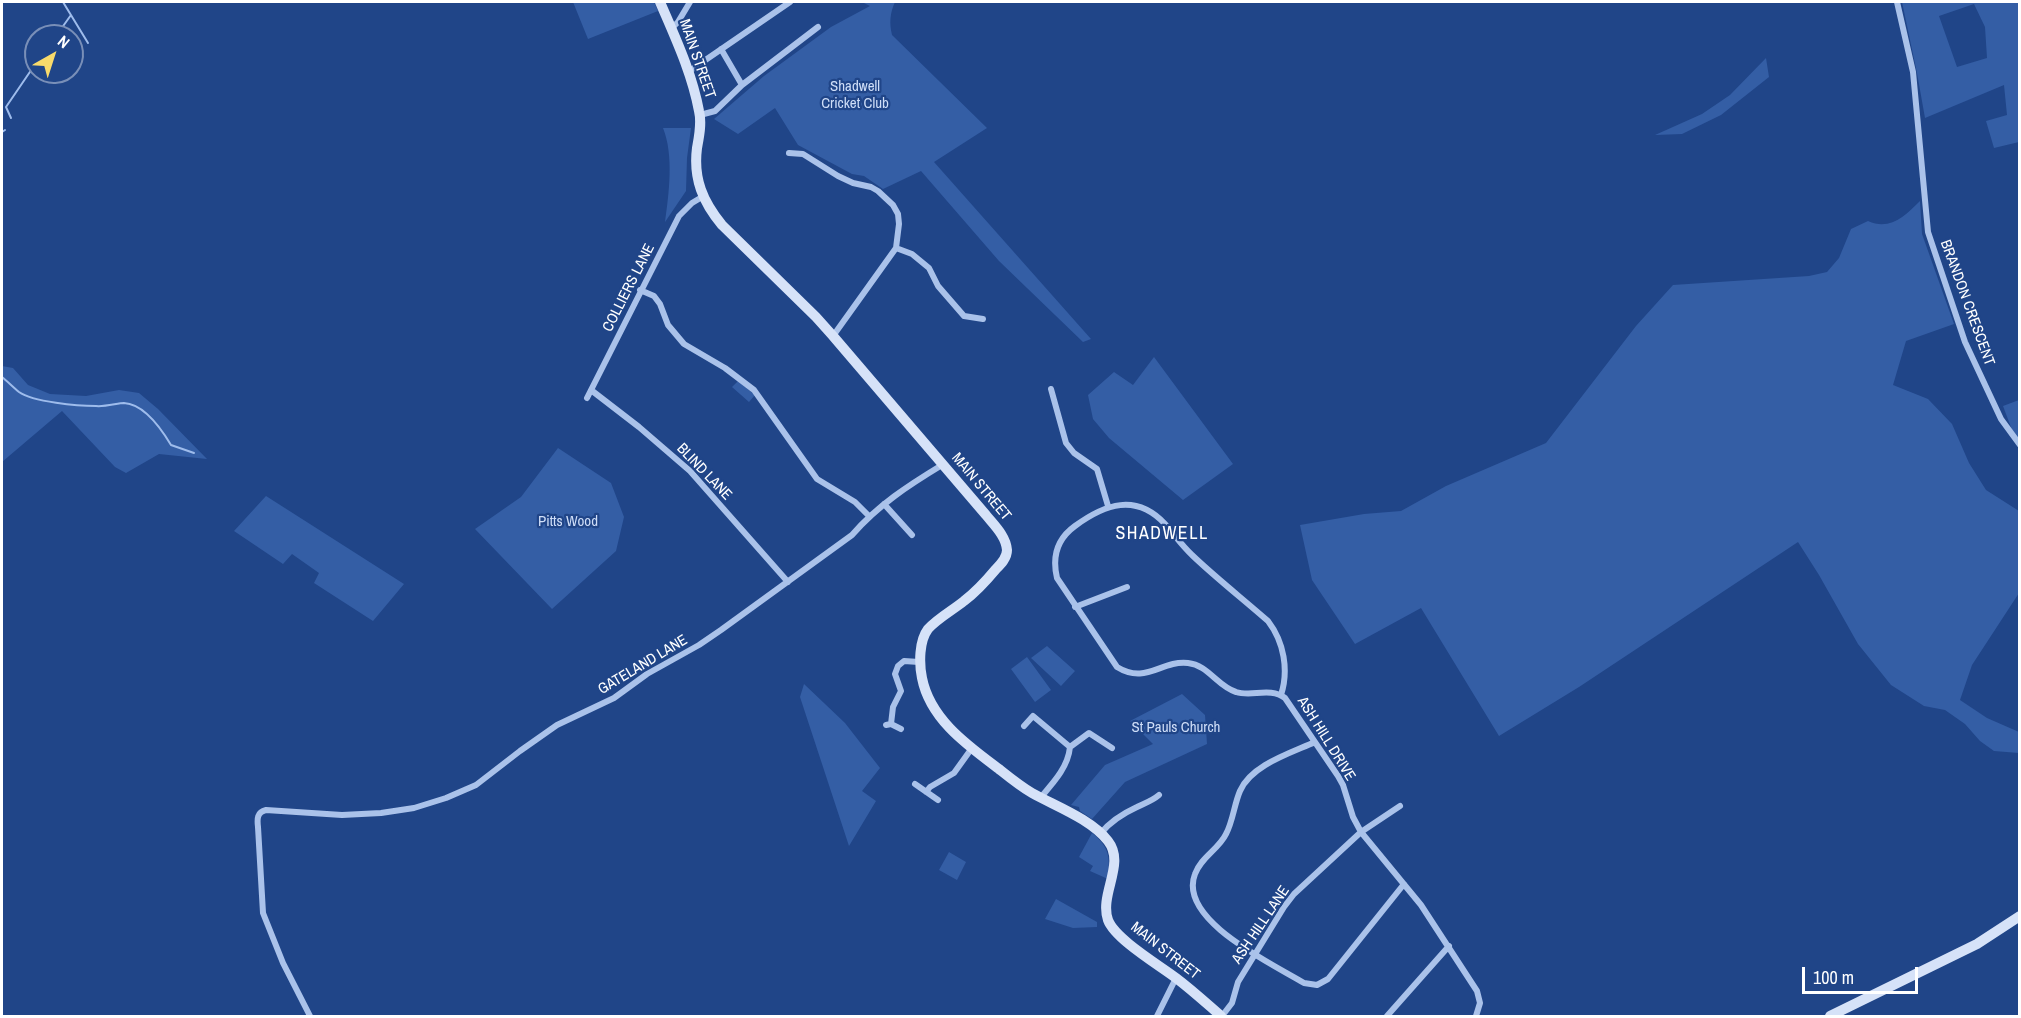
<!DOCTYPE html>
<style>
body{margin:0}
#map{position:relative;width:2021px;height:1018px;overflow:hidden;background:#204588;font-family:"Archivo Narrow",sans-serif}
canvas{display:block}
.frame{position:absolute;inset:0;border:3px solid #fff;pointer-events:none}
.north{position:absolute;left:24px;top:24px;width:60px;height:60px;box-sizing:border-box;background:#204588;border:2px solid #798fb8;border-radius:50%;rotate:39deg;font-size:16px;font-weight:700;line-height:24px;text-align:center;color:#fff}
.north::after{content:'';display:block;margin:auto;width:21px;height:27px;background:#f8da6b;clip-path:polygon(50% 0,100% 100%,50% 72%,0 100%)}
.scale{position:absolute;left:1802px;top:967px;width:116px;height:27px;box-sizing:border-box;border:3px solid #fff;border-top:0;padding-left:8px;font-size:18px;line-height:21px;white-space:nowrap;color:#fff;-webkit-text-stroke:4px #204588;paint-order:stroke}
</style>
<div id="map">
<canvas width="2021" height="1018"></canvas>
<div class="frame"></div>
<div class="north">N</div>
<div class="scale">100 m</div>
</div>
<script>
const context = document.querySelector('canvas').getContext('2d');
context.lineJoin = 'round';
function fillPath(path, color) { context.fillStyle = color; context.fill(path, 'evenodd'); }
function trace(path, color, width, dash) { context.strokeStyle = color; context.lineWidth = width; context.lineCap = dash ? 'butt' : 'round'; context.setLineDash(dash || []); context.stroke(path); }
function write(font, color, halo, rows, align = 'center') {
  context.font = font + ' "Archivo Narrow",sans-serif'; context.lineWidth = 4.5; context.setLineDash([]); context.textBaseline = 'middle'; context.strokeStyle = halo; context.fillStyle = color; for (const [text, x, y, turn = 0] of rows) {
    context.save(); context.translate(x, y); context.rotate((+turn || 0) * Math.PI / 180); context.textAlign = isNaN(turn) ? turn : align; if (halo) context.strokeText(text, 0, 0); context.fillText(text, 0, 0); context.restore();
  }
}
fillPath(new Path2D(`
 M573,2h81l4,9 -70,28z
 M862,2h33c-5,11 -6,21 -3,33l95,93 -53,34 157,177 -8,3 -84,-81 -78,-90 -38,18 -19,-13 -12,-2 -54,-29 -23,-37 -37,26 -24,-15 50,-43 67,-49 39,-21z
 M1902,2h117v140l-25,6 -8,-27 21,-6 -3,-30 -79,33 -8,-45zM1974,4l11,23 2,31 -30,9 -18,-51z
 M1766,58l3,19 -48,38 -39,19 -27,1 47,-21 28,-19z
 M663,128h28l-4,30 -1,33 -21,31c4,-28 9,-67 -2,-94z
 M1920,201l2,33 32,90 -48,17 -13,44 35,14 24,25 17,39 17,27 33,21v82l-47,72 -12,35 27,18 32,14v21l-25,-2 -14,-10 -15,-17 -20,-14 -21,-4 -33,-21 -33,-41 -39,-69 -21,-33 -219,145 -80,49 -78,-128 -66,36 -43,-64 -12,-55 64,-11 37,-3 45,-25 100,-43 90,-117 37,-41 136,-9 18,-4 12,-14 12,-29 17,-8c22,10 37,-5 52,-20z
 M1154,357l79,107 -50,36 -74,-62 -16,-19 -5,-24 26,-23 19,13z
 M2,366l11,2 15,17 22,9 36,2 33,-6 20,3 19,16 49,50 -48,-5 -33,19 -11,-6 -53,-56 -60,51z
 M738,381l17,14 -6,7 -17,-15z
 M2019,400v40l-7,-10 -9,-24z
 M558,448l53,35 13,34 -8,34 -64,58 -77,-80 46,-32z
 M266,496l138,88 -31,37 -59,-38 5,-10 -27,-19 -9,10 -49,-33z
 M1047,646l28,25 -14,15 -30,-28z
 M1027,657l24,33 -16,12 -24,-33z
 M804,684l41,39 35,45 -18,23 14,10 -27,45 -49,-149z
 M1182,694l23,21 2,29 -82,38 -33,37 -12,-8 -1,-4 -8,-2 34,-40 48,-21 -23,-23z
 M1092,833c18,14 18,25 16,46l-18,-8 3,-5 -14,-9z
 M949,852l17,10 -9,18 -18,-10z
 M1056,899l41,23v5l-24,1 -28,-9z`), '#345ea5');
trace(new Path2D(`
 M63,2l25,41
 M56,36l15,-21
 M11,118l-5,-11 30,-44
 M2,132l3,-2
 M2,377c5,4 11,10 17,15 14,10 59,14 77,14 9,1 22,-3 28,-3 20,1 38,27 47,42l23,8
 M2019,1016h1`), '#9ebcec', 2);
trace(new Path2D(`
 M1897,2l16,70 15,160 37,110 36,77 19,26
 M671,29l7,-7 12,-20
 M721,49l21,36
 M688,72l102,-70
 M700,115l15,-4 27,-26 76,-58
 M789,153l14,1 35,22 15,7 18,4 7,4 15,14 5,9 1,10 -3,24 -63,88
 M896,248l16,6 17,14 9,18 26,30 19,3
 M640,290l14,6 6,8 8,21 16,19 41,24 29,22 63,89 38,23 14,14
 M1051,389l15,54 8,10 23,16 11,37
 M591,390l48,37 51,44 98,111
 M587,398l92,-182 13,-13 10,-6
 M884,504l28,31
 M1075,607l52,-20
 M1281,695c8,-25 3,-53 -13,-74 -25,-22 -52,-43 -76,-66 -10,-9 -18,-21 -27,-31 -29,-31 -60,-20 -90,2 -18,13 -23,31 -18,52l60,89c29,18 44,-7 71,-4 20,2 30,24 48,29 16,5 34,-5 49,6l53,78 5,9 10,32 8,15 60,73 56,86 3,12 -4,13
 M891,724l2,-17 8,-16 -6,-17 3,-8 6,-5 15,1
 M886,725l5,-1 10,5
 M1024,726l9,-10 37,31
 M1315,742c-24,11 -64,23 -75,49 -6,14 -7,30 -14,43 -7,15 -25,23 -31,40 -18,46 78,90 109,109l13,2 11,-6 76,-95
 M915,784l23,16
 M926,792l4,-5 24,-14 18,-25
 M1041,797c13,-15 27,-30 29,-50l19,-14 23,15
 M1101,833c9,-11 23,-20 36,-26 8,-4 15,-6 22,-12
 M310,1016l-27,-53 -20,-50 -5,-86c-1,-8 -1,-15 8,-17l76,5 39,-2 33,-5 32,-10 30,-13 44,-34 37,-26 57,-27 33,-24 52,-29 22,-15 131,-95c26,-30 57,-50 90,-70
 M1157,1016l19,-38
 M1222,1016l10,-13 6,-21 46,-75 10,-13 67,-62 39,-26
 M1387,1016l62,-70`), '#aac2ea', 6);
trace(new Path2D(`
 M660,2c15,35 32,71 39,109 3,12 0,26 -2,37 -4,31 6,54 25,77l94,92 17,19 153,179c8,10 20,21 21,35 0,8 -6,14 -11,19 -10,12 -20,23 -32,32 -11,9 -26,17 -36,28 -9,12 -9,34 -6,49 8,41 45,67 77,91 10,8 21,17 33,24 23,13 59,26 76,48 18,23 -9,53 0,79 7,19 51,45 68,58 16,12 30,25 45,38
 M1830,1016l147,-72 43,-28`), '#d6e2f8', 10);
write('15px', '#fff', '#204588', [
 ["MAIN STREET",697,59,71],
 ["COLLIERS LANE",629,288,-63],
 ["BRANDON CRESCENT",1967,303,70],
 ["BLIND LANE",704,472,46],
 ["MAIN STREET",981,487,50],
 ["GATELAND LANE",643,665,-31],
 ["ASH HILL DRIVE",1326,739,58],
 ["ASH HILL LANE",1261,925,-56],
 ["MAIN STREET",1165,951,38]
]);
write('15px', '#cfdef8', '#204588', [
 ["Shadwell",855,87],
 ["Cricket Club",855,104],
 ["Pitts Wood",568,522],
 ["St Pauls Church",1176,728]
]);
context.letterSpacing = '1.5px';
write('18px', '#fff', '#204588', [
 ["SHADWELL",1162,534]
]);
context.letterSpacing = '0px';
</script>
